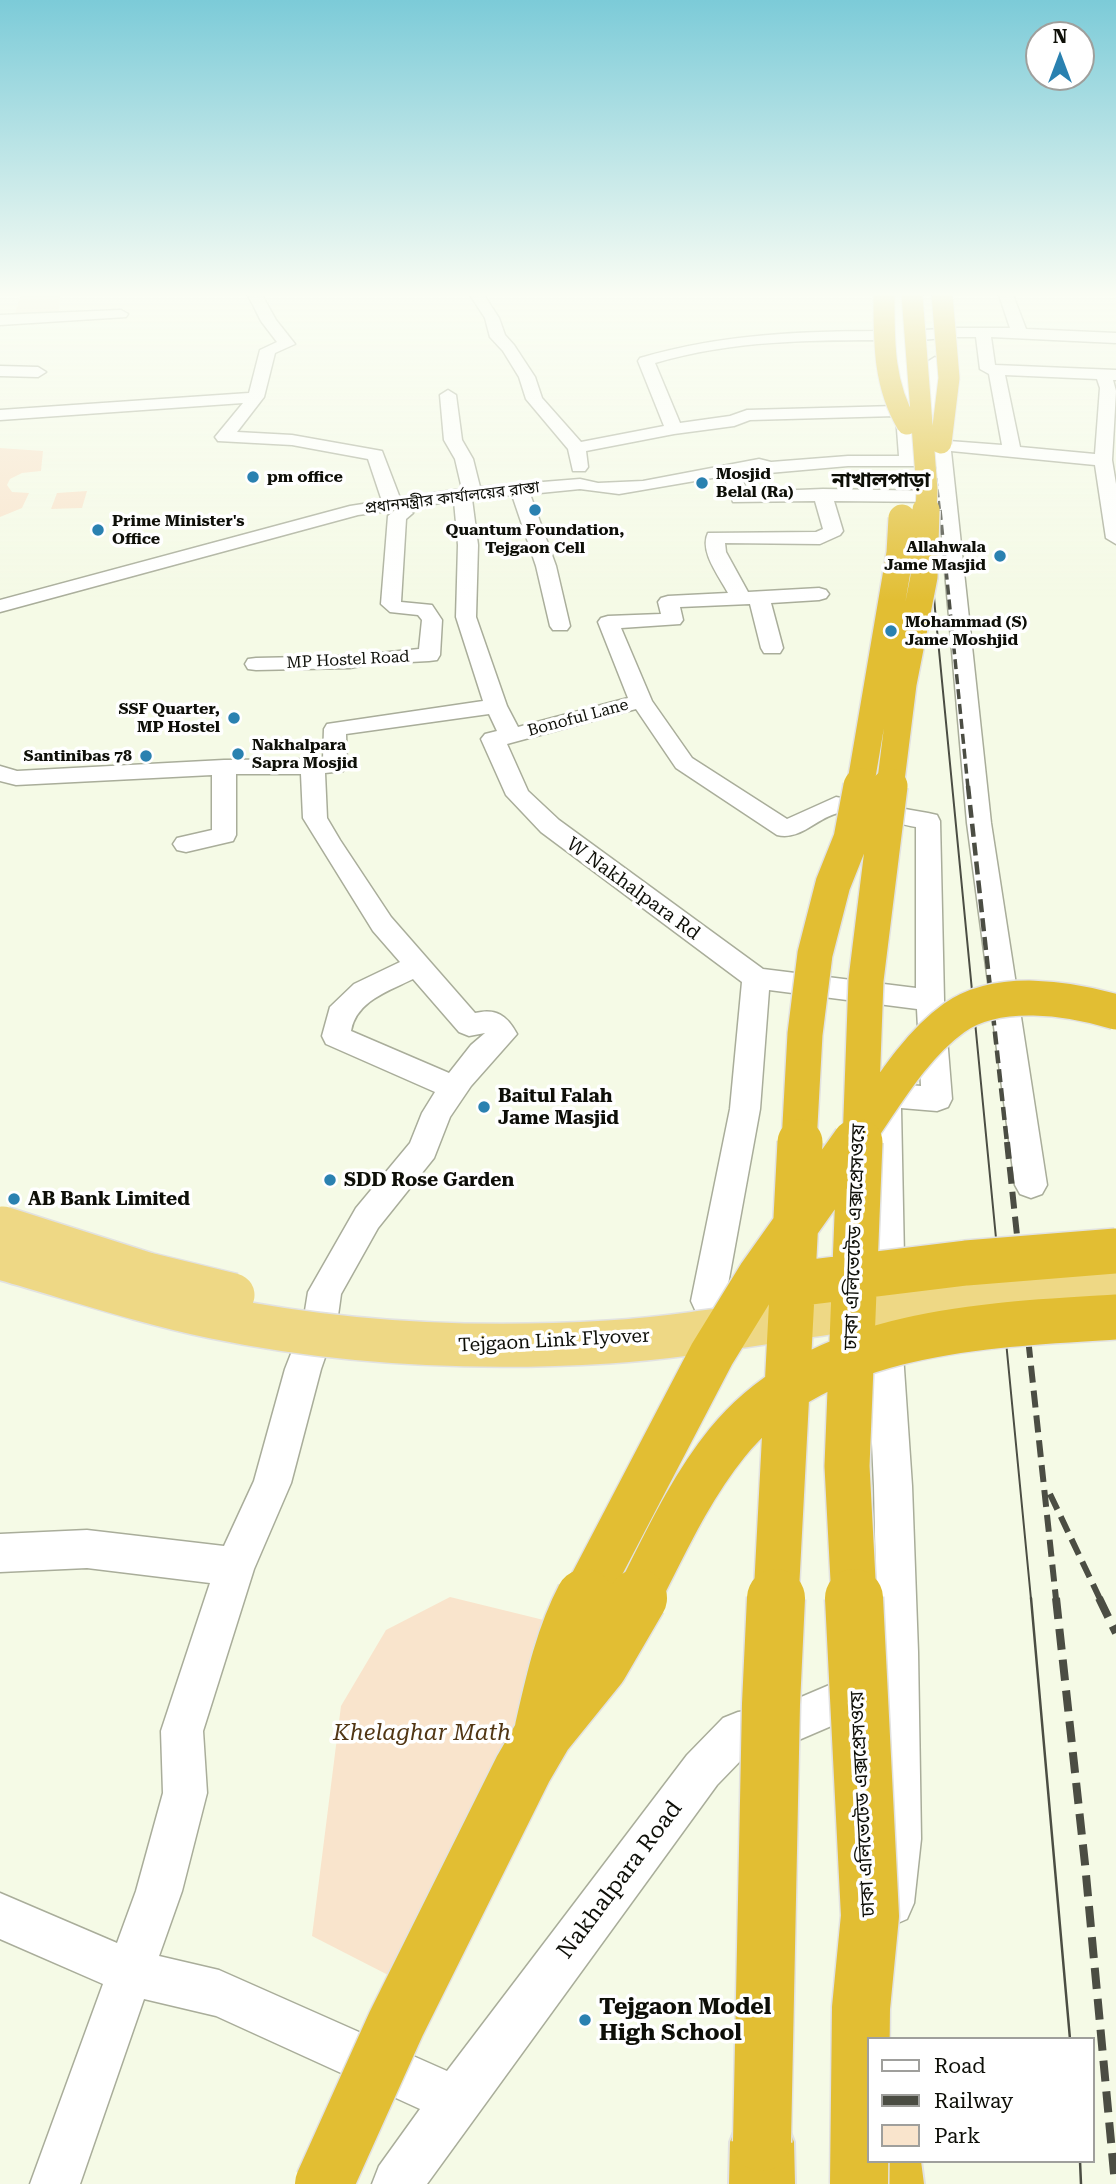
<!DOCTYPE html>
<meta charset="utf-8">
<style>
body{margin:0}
#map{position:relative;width:1116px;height:2184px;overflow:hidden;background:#f5fae6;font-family:"Roboto Serif",serif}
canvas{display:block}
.legend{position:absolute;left:867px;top:2037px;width:228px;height:126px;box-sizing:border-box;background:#fff;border:2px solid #9f9f9c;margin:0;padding:9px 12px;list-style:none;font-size:21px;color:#0e0f08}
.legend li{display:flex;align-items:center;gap:14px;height:35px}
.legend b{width:35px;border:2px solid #9f9f9c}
.north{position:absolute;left:1025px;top:21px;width:70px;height:70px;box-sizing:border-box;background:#fff;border:2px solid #9f9f9c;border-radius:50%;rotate:0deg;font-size:19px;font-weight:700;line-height:28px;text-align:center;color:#0e0f08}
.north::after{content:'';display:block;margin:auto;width:24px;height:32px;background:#2a81b0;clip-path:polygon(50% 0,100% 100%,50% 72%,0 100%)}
</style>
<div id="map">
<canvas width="1116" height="2184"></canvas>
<ul class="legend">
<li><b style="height:9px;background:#fff"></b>Road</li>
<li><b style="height:9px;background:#4b4d43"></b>Railway</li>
<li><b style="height:19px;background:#f9e4cc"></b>Park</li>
</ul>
<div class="north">N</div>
</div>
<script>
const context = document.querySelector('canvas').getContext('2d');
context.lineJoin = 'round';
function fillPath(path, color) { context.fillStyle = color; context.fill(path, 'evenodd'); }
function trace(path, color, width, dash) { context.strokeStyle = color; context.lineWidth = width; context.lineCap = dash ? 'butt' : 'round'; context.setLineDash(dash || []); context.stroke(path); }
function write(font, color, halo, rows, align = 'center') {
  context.font = font + ' "Roboto Serif","Noto Sans Bengali",serif'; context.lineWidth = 7; context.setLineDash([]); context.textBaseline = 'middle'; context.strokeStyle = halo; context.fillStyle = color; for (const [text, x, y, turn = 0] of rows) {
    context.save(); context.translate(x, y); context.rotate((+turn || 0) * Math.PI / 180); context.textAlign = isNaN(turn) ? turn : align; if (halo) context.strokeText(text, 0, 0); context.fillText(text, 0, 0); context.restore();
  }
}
fillPath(new Path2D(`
 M21,295h39l-1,19 -45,2z
 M0,448l43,3 -2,20 -19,2 -12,6 -3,6 5,7 17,1 -7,15 -22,9z
 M87,491l-5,17 -31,1 6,-16z
 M450,1597l110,27 -25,69 -141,285 -82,-42 29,-230 45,-76z`), '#f9e4cc');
const minor = new Path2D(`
 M248,295h14l14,25 19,24 -20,9 -11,44 -27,35 55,3 90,16 18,47 62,-9 -7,-30 -11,-19 -4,-45 8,-5 8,5 6,45 11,19 7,28 100,-8 18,4 45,-2 116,-22 12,3 77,-6h51l-3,-40 -146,4 -16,6 -60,8 -88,17 2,16 -3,4h-12l-5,-22 -42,-50 -7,-22 -16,-26 -13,-14 -5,-19 -15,-23h14l15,23 6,17 9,10 21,32 7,21 39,44 83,-16 -26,-65 2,-3c84,-25 166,-27 252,-27v-36h14l2,36 49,-3h53l-11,-33h14l13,34 90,4v10l-125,-6 4,28 121,5v10h-3l3,11 -4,69 4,24v60l-10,-6 -11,-73 -144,-14 40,372 56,362 -5,9 -11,4 -11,-4 -5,-9 -48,-362 -28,-321 -105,-1 9,30 -3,4 -20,9 -95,-1 1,9 22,40 71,-4 7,2 3,4 -3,4 -7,2 -48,3 12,45 -3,5h-16l-3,-5 -11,-44 -70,3 3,13 -3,4 -59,4 31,73 40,57 95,61 49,-22 92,16 9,2 3,6 4,179 8,99 -4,8 -11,4 -36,-3 3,150 -5,37 13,191 6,166 3,187 -7,64 -7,16 -16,7 -16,-7 -7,-16 9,-64 1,-133 -98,42 -32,5 -31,32 -290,399h-55l7,-18 41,-57 -204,-93 -72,-17 -64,185h-50l73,-200 -103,-45v-46l117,50 19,-52 27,-98 -2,-62 49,-148 -123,-15 -87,4v-38l87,-4 137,16 30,-65 31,-112 18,-46 5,-31 48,-84 54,-65 12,-30 13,-21 -109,-48 -4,-8 8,-29 24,-23 46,-22 -27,-31 -70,-113 -2,-44h-65v61l-3,6 -47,11 -9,-2 -4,-6 4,-6 35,-8v-55l-196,10 -16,-4v-15l17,5 207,-11 99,-1 1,-30 3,-5 156,-23 -27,-84 2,-72 -4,-44 -47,7 6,5 -7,6 -5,83 31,3 10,15 -2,35 -3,5 -8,1 -58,3 -21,4 -94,2 -8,-1 -3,-5 3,-5 8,-1 94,-2 69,-7 3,-29 -4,-5 -28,-3 -9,-8 7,-88 7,-6 -37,5 -358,97v-12l350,-94 32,-5 -14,-42 -76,-14 -74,-4 -3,-4 28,-34 -243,17v-10l249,-17 11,-43 17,-8 -16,-21zM957,337h19l4,32 9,5 13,71 -53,-4 -8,-49 2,-30 -8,-5 -8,5 -2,30 9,64h-18l-8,-115zM893,340l3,66 -149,4 -17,6 -50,7 -25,-60c78,-23 157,-23 238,-23zM1005,375l92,4 3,9 -5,66 -75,-7zM848,466h88l2,25 -115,-2 -76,3 -7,-20 17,-2 12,3zM724,476l9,26 82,-1 8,28 -7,3 -108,1c-9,18 11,43 20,60l-60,3 -7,2 -3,4 3,12 -53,2 -7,2 -3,4 30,76 -110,29 -11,-21 -31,-89 2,-72 -6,-46 40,-4 24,71 14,60 3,4h14l3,-4 -14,-60 -26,-72 50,-5 39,5zM636,709l40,59 101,67c24,6 40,-18 62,-22 11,-1 62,11 77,14v161l-153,-19 -204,-149 -31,-29 -21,-47zM489,714l8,17 -12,3 -4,5 25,56 35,37 201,150 -12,127 -39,192 5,11 12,4 12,-4 5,-11 35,-192 9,-119 148,19 4,77 -36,-3 -11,4 -4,8 3,42 -1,121 -7,37 9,191 4,188 -11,-5 -87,37 -42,6 -15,6 -36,37 -240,316 -228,-101 -60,-14 23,-65 25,-98 -4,-62 51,-162 37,-86 30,-114 16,-46 4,-29 37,-66 56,-70 16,-41 21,-31 46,-52c-10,-19 -21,-26 -42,-21l-84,-96 -51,-77 -13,-22 -2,-45 18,-2 4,-5 -1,-32zM413,979l46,53 10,4 16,-3 -14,12 -22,28 -98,-42c5,-30 38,-40 62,-52z
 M121,310l7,4 -2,3 -126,8v-10z
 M0,366l38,1 8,5 -8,5 -38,-1z`);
const highway = new Path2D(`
 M762,2110l23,9 9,23 1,42h-66l1,-42 9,-23z
 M869,2137v24h52l3,23h-66l-1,-23 9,-23z`);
trace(minor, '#a9ad9a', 3);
trace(highway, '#e2e2e1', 4);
fillPath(minor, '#fff');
fillPath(highway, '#e2be33');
trace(new Path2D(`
 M910,295l25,314 96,990`), '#4b4d43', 2);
trace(new Path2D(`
 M1031,1598l39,441
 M1080,2161l1,23`), '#4b4d43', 2.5);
trace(new Path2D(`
 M918,295l2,41 20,175`), '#4b4d43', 2.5, [8, 3.5]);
trace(new Path2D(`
 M940,510l28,278`), '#4b4d43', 3.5, [10, 5]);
trace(new Path2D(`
 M968,786l39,357`), '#4b4d43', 4.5, [13, 6]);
trace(new Path2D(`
 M1007,1142l49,457
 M1050,1494l50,105`), '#4b4d43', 6, [17, 8]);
trace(new Path2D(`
 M1056,1598l29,266 30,320
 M1099,1598l17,35`), '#4b4d43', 8, [21, 10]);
const majorBridge = new Path2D(`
 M3,1228l144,46 86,21
 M0,1258c71,20 141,44 213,59 130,27 264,33 395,25 82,-5 162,-21 242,-32 88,-12 177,-19 266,-21`);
const highwayBridgeFar4 = new Path2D(`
 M884,295c0,45 -1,89 23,129
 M912,295l15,195 -1,21
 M941,443l8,-65 -7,-83`);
const highwayBridgeFar3 = new Path2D(`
 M860,788l40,-235 2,-35
 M890,788l13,-104 21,-107 2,-67`);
const highwayBridgeFar2 = new Path2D(`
 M799,1143l6,-109 10,-80 18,-70 18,-45 10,-53
 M853,1143c30,-42 58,-94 101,-125 44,-31 115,-20 162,-6
 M860,1143l6,-163 24,-194`);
const highwayBridgeFar1 = new Path2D(`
 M795,1284l171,-21 150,-12
 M584,1599l128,-245 48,-78 95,-134
 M637,1599c27,-53 52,-109 90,-156 91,-113 256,-118 389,-126
 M776,1599l24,-457
 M854,1599l-7,-133 13,-324`);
const highwayBridge = new Path2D(`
 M854,1598l16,318 -9,92 -2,176
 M544,1728c10,-44 20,-90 41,-130
 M762,2142l9,-438 5,-106
 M324,2184l72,-160 127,-255 21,-36 55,-68 39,-67`);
trace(majorBridge, '#e2e2e1', 46, []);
trace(highwayBridgeFar4, '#e2e2e1', 23, []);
trace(highwayBridgeFar3, '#e2e2e1', 30, []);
trace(highwayBridgeFar2, '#e2e2e1', 38, []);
trace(highwayBridgeFar1, '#e2e2e1', 48, []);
trace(highwayBridge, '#e2e2e1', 61, []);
trace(majorBridge, '#eed885', 43);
trace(highwayBridgeFar4, '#e2be33', 21);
trace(highwayBridgeFar3, '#e2be33', 27);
trace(highwayBridgeFar2, '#e2be33', 35);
trace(highwayBridgeFar1, '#e2be33', 45);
trace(highwayBridge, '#e2be33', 58);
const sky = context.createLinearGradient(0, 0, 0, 601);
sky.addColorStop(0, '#7ccbd8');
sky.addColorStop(0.49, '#fafdf4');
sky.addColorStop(1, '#fafdf400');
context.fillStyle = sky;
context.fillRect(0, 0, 1116, 601);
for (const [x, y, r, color] of [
 [253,477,7,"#2a81b0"],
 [702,483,7,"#2a81b0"],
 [535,510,7,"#2a81b0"],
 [98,530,7,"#2a81b0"],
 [1000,556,7,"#2a81b0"],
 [891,631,7,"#2a81b0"],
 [234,718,7,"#2a81b0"],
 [238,754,7,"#2a81b0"],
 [146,756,7,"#2a81b0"],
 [484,1107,7,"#2a81b0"],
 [330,1180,7,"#2a81b0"],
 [14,1199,7,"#2a81b0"],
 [585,2020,7,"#2a81b0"]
]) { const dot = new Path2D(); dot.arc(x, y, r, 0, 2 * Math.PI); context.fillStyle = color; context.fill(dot); trace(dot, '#fff', 2.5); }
write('bold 16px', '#0e0f08', '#fff', [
 ["Mosjid",716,474],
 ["Belal (Ra)",716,492],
 ["pm office",267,477],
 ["Prime Minister's",112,521],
 ["Office",112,539],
 ["Quantum Foundation,",535,530,"center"],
 ["Tejgaon Cell",535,548,"center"],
 ["Allahwala",986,547,"right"],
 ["Jame Masjid",986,565,"right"],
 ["Mohammad (S)",905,622],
 ["Jame Moshjid",905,640],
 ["SSF Quarter,",220,709,"right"],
 ["MP Hostel",220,727,"right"],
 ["Nakhalpara",252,745],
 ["Sapra Mosjid",252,763],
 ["Santinibas 78",132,756,"right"]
], 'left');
write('16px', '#0e0f08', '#fff', [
 ["প্রধানমন্ত্রীর কার্যালয়ের রাস্তা",452,498,-7],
 ["MP Hostel Road",348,660,-3],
 ["Bonoful Lane",578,718,-15]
]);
write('19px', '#0e0f08', '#fff', [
 ["W Nakhalpara Rd",633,889,36],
 ["ঢাকা এলিভেটেড এক্সপ্রেসওয়ে",855,1237,-88],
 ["Tejgaon Link Flyover",554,1341,-3],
 ["ঢাকা এলিভেটেড এক্সপ্রেসওয়ে",863,1804,-93]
]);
write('bold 19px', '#0e0f08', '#fff', [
 ["Baitul Falah",498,1096],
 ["Jame Masjid",498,1118],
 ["SDD Rose Garden",344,1180],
 ["AB Bank Limited",28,1199]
], 'left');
write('bold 21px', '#0e0f08', '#fff', [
 ["নাখালপাড়া",881,481]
]);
write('italic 23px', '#513614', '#fff', [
 ["Khelaghar Math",422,1733]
]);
write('23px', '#0e0f08', '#fff', [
 ["Nakhalpara Road",620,1880,-53]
]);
write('bold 23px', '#0e0f08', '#fff', [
 ["Tejgaon Model",599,2007],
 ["High School",599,2033]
], 'left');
</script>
